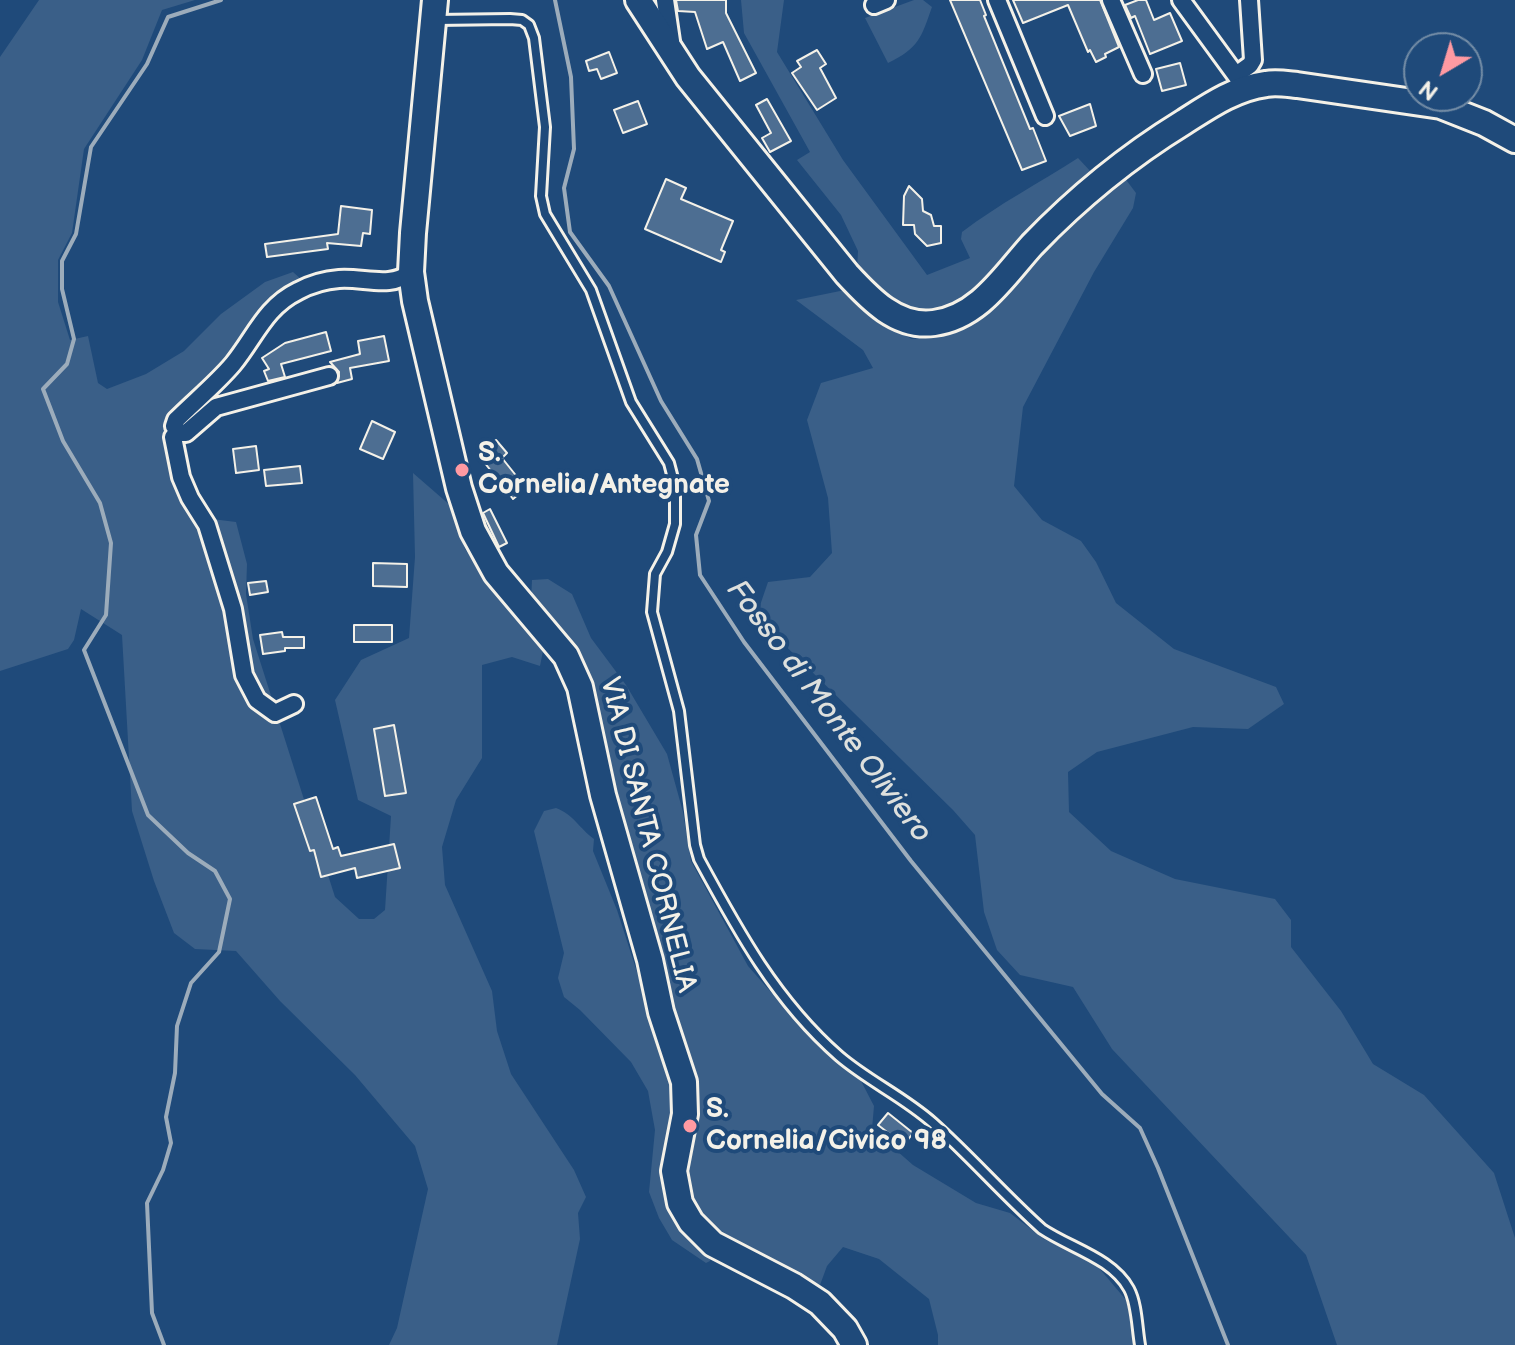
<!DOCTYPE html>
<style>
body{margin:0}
#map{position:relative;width:1515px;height:1345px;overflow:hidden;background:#1f4a7a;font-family:"Balsamiq Sans",sans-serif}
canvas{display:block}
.north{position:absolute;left:1403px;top:32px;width:80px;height:80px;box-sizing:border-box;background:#1f4a7a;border:2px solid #748da6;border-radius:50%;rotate:218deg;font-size:22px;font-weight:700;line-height:32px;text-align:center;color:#f4f1e8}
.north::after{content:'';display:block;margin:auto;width:28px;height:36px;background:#ff9aa2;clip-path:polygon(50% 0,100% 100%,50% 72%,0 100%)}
</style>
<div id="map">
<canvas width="1515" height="1345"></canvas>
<div class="north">N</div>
</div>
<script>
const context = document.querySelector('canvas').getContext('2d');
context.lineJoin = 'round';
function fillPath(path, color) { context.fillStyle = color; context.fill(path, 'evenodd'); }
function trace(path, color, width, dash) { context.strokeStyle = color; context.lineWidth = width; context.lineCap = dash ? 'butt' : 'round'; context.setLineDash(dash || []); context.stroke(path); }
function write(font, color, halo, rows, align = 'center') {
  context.font = font + ' "Balsamiq Sans",sans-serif'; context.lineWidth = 8; context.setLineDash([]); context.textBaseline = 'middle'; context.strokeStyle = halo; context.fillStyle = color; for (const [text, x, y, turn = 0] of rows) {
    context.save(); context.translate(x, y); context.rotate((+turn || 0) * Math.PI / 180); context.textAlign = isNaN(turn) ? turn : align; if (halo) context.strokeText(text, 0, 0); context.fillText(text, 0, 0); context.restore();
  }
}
fillPath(new Path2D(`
 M39,0h156l-33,10 -20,50 -58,89 -12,84 -14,27v42l12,38 18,-4 10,47 9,6 39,-15 38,-23 37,-37 44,-32 28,-10 9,8 -71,80 -57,54 13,83 25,22 24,3 11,42 -1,30 7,45 82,258 24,22h15l11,-9 6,-94 -33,-16 -23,-100 26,-40 48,-22 6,-81 -2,-84 38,33 14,43 33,46 46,51 -4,20 -28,-9 -30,8v93l-26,42 -14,47 3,38 47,106 5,40 14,43 63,96 12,27 -8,16 2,26 -23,106h-168l8,-17 31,-139 -13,-43 -60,-71 -75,-74 -44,-50 -41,-2 -21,-16 -20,-52 -22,-70 -10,-176 -41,-26 -7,31 -6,9 -68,22v-614z
 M741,0h43l-7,52 66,108 84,115 43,-17 -9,-19 1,-7c37,-28 77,-49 116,-74l15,16 -109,114 -25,16 -21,9h-27l-27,-15 -27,-28 1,-19 -17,-36 -44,-55 13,-8 -66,-119z
 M914,0h9l9,7c-11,31 -13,41 -44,56l-23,-45z
 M1124,177l12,16 -3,15 -39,64 -71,135 -9,79 28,34 39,21 15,21 20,41 58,46 102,38 8,17 -36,25 -55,-2 -96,25 -29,20 1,40 42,39 64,28 100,20 16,21v27l50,64 32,53 51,31 70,78 21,65v107h-178l-31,-90 -194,-206 -39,-62 -53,-12 -23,-25 -13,-38 -9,-77 -22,-25 -197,-193 12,-35 42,-5 22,-24 -4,-55 -21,-78 14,-37 52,-15 -10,-18 -67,-50 49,-10 29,30 38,19 29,-2 36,-17 127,-132z
 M548,579l24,15 19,44 35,47 41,69 16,58 8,49 57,105 74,84 38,29 14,27 -2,23 41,36 63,38 34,10 34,26 50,23 32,38 7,25 1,20h-196v-10l-9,-36 -50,-40 -36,-12 -16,19 -7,19 -84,-36 -35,-31 -17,-31 7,-65 -77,-319 -22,-107 -10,-36 -51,-59 1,-21z
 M556,808c17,6 24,21 38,31l-1,12 24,59 51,158 4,20v31l-9,57 9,36 37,41 1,8 -4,2 -34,-23 -13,-22 -10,-26 6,-62 -7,-39 -17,-29 -51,-52 -16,-13 -6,-19 6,-25 -30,-122 10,-20z`), '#3a5f88');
trace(new Path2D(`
 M555,0l16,77 3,72 -10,39 6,44 39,54 52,115 36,58 12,42 -13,34 4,40 44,67 167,219 191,233 38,34 18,40 70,177
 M164,1345l-12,-32 -5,-110 16,-33 8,-27 -5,-26 9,-44 2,-47 14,-43 28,-31 11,-53 -15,-28 -27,-18 -40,-38 -64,-165 22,-35 5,-72 -11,-40 -37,-62 -20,-52 24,-25 7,-25 -12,-50v-28l14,-27 15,-87 56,-83 21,-47 53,-17`), '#9cacbb', 4);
const building = new Path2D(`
 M676,0h50v13l30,60 -16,8 -17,-39 -16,7 -12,-37 -17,-1z
 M950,0h30l6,15 -2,1 46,113 3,-1 13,33 -24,9z
 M1013,0h87l19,47 -14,7 1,3 -10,5 -6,-12 -2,2 -20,-47 -45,18z
 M1138,0h8l8,20 16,-7 12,28 -32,13 -15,-38 -4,2 -6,-13z
 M817,50l9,14 -6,4 16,30 -19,12 -25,-37 9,-6 -4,-6z
 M609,52l8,21 -16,6 -4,-10 -8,2 -3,-10z
 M1180,63l6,22 -24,6 -6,-22z
 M767,99l24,42 -21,11 -8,-14 9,-5 -15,-28z
 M638,101l9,23 -24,9 -9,-23z
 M1090,104l6,22 -26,10 -11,-20z
 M666,179l20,9 -5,11 52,22 -12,29 4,2 -4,10 -76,-33z
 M909,186l13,13 1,12 8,4 3,11h7v17l-14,3 -12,-12 -1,-9h-11l1,-29z
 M341,206l31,4 -2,24 -7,-1 -2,13 -34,-3 1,6 -61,8 -2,-13 73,-10z
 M326,332l5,19 -50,13 4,13 -17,4 -4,-10 5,-2 -7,-11 23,-15z
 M384,336l5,25 -39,7 2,11 -15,4 2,-11 -9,-10 30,-8 -2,-13z
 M372,421l23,11 -12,27 -23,-10z
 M496,440l11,13 -5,5 24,30 -13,11 -29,-37 5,-4 -6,-8z
 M256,446l3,24 -23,3 -3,-24z
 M300,466l2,17 -36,3 -2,-16z
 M490,509l17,34 -8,4 -16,-34z
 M373,563l34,1v23l-34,-1z
 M266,581l2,11 -18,3 -2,-12z
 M354,625h38v17h-38z
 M282,632l1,5h21v11h-19v3l-22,3 -3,-19z
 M394,725l12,68 -21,3 -11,-67z
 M316,797l17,52 5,-2 3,9 53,-12 6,24 -43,10 -2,-10 -34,9 -7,-27 -4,1 -16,-47z
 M888,1113l25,20 -9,12 -26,-20z`);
fillPath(building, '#4d6e92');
trace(building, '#f4f1e8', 2);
const lane = new Path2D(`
 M436,20l74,-1 12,1 7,5 5,13 11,89 -4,69 4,18 46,76 40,112 38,61 6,23v38l-8,28 -12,22 -3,38 27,99 16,134 4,14c39,72 77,142 140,197 29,25 65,41 94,67 38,34 71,72 109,106 28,19 70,29 87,60 8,15 8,39 11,56`);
const street = new Path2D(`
 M665,0l6,41
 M997,0l48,116
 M1111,0l32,74
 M1181,0l65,89
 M874,5l12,-5
 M1236,75l14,-10 3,-5 -4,-60
 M329,376l-113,31 -30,26h-6l-6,-7 2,-6c19,-19 40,-36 57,-56 22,-27 32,-57 65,-73 13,-7 27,-11 41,-12 25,-2 52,10 72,-7
 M178,431l-5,6 8,40 9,21 17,27 26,84 11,66 13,25 18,13 19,-9`);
const secondary = new Path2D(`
 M435,0l-22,233 -2,39 4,29 44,187 14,43 23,42 70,83 14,31 23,108 47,165 11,52 23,70 1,32 -11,57 6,32 11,19 22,22 81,42 26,17 25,26 9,16
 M638,0l50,77 159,197c23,25 50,54 87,49 45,-6 70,-47 98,-78 46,-48 95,-88 152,-123 25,-16 51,-34 82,-38 10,-2 21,0 31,1l144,21 43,17 31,17`);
trace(lane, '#f4f1e8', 14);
trace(street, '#f4f1e8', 22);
trace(secondary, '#f4f1e8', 30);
trace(lane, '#1f4a7a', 8);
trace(street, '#1f4a7a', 16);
trace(secondary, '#1f4a7a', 24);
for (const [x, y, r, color] of [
 [462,470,8,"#ff9aa2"],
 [690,1126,8,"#ff9aa2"]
]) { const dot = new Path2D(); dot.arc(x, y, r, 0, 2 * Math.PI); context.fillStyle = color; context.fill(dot); trace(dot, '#1f4a7a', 3); }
write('bold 28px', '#f4f1e8', '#1f4a7a', [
 ["S.",478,454],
 ["Cornelia/Antegnate",478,486],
 ["S.",706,1110],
 ["Cornelia/Civico 98",706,1142]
], 'left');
write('28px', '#f4f1e8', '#1f4a7a', [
 ["VIA DI SANTA CORNELIA",647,835,76]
]);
write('italic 30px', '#dee0dd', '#1f4a7a', [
 ["Fosso di Monte Oliviero",828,712,53]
]);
</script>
